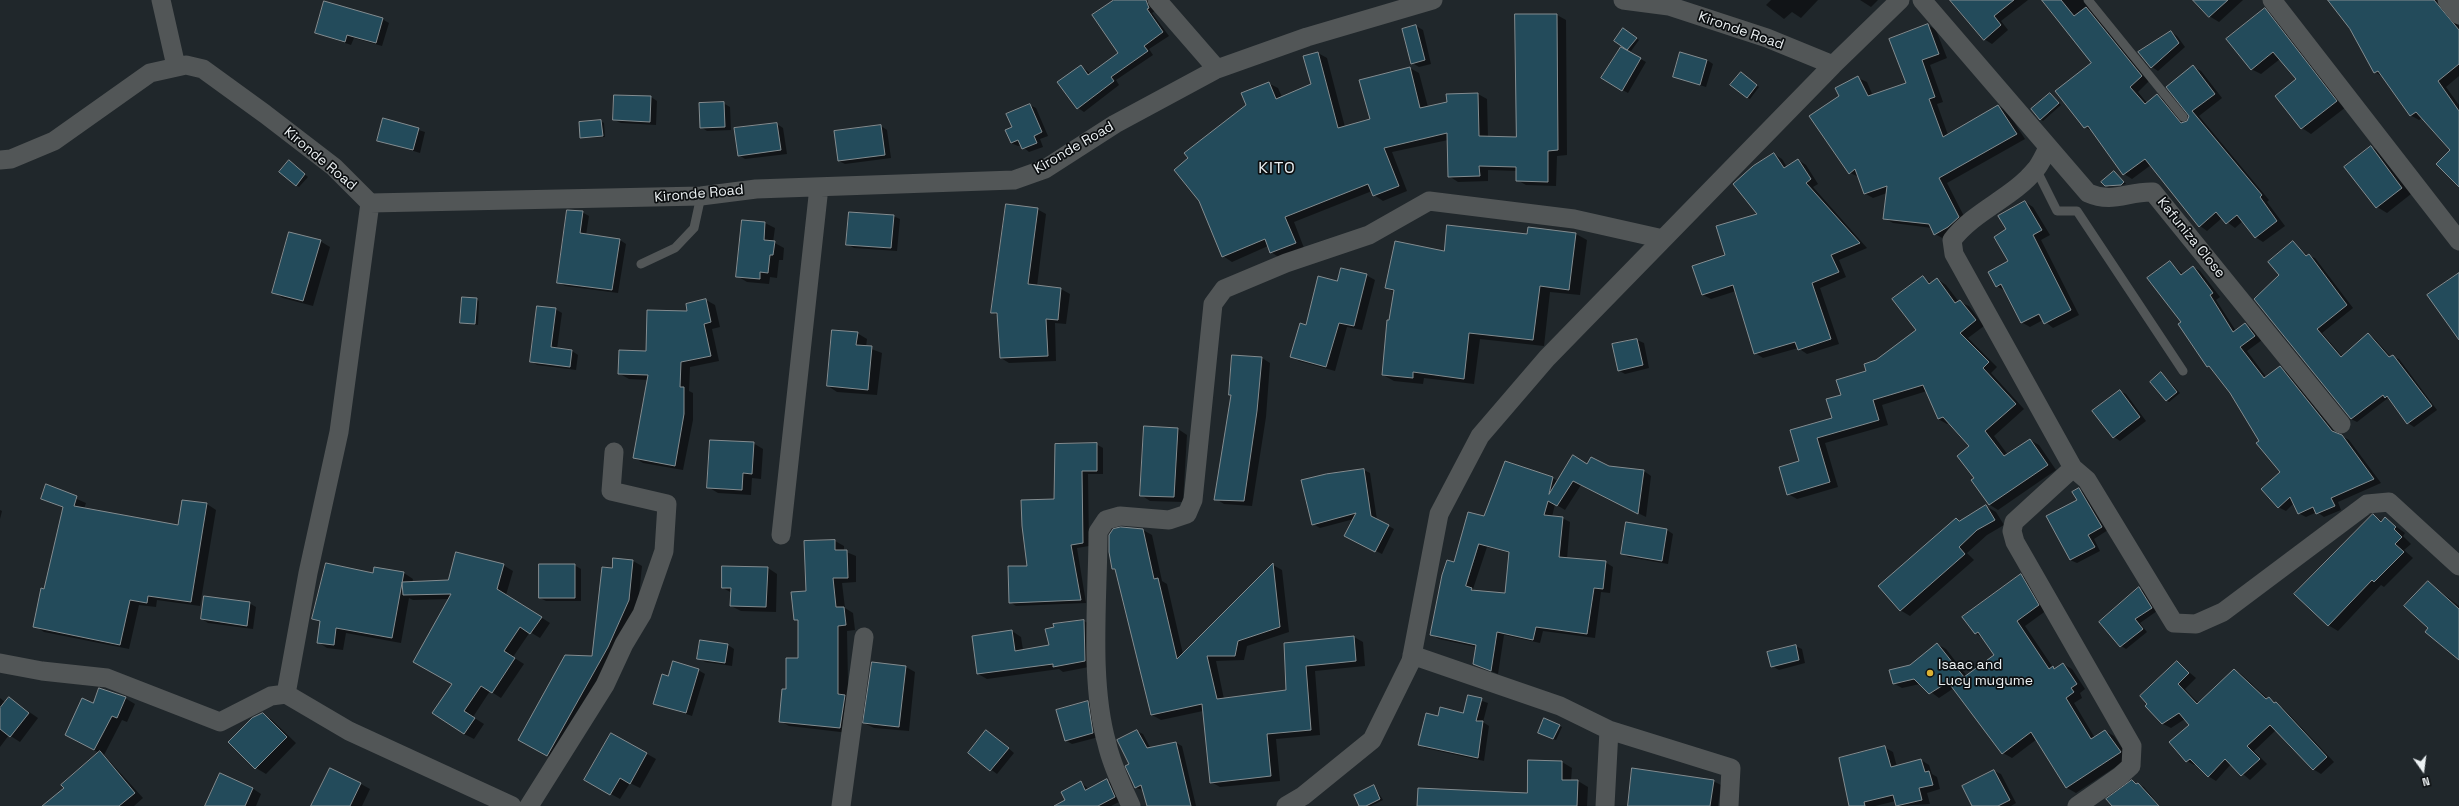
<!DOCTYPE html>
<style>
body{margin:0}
#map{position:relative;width:2459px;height:806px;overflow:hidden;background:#20272b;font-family:"Space Grotesk",sans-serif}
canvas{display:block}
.north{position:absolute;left:2403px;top:750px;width:40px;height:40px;-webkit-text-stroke:3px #0c0f11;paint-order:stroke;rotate:166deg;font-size:11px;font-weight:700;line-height:16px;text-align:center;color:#ecf1f3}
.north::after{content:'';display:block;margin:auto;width:14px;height:18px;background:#ecf1f3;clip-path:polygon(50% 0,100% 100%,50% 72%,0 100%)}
</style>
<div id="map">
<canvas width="2459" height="806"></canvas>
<div class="north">N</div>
</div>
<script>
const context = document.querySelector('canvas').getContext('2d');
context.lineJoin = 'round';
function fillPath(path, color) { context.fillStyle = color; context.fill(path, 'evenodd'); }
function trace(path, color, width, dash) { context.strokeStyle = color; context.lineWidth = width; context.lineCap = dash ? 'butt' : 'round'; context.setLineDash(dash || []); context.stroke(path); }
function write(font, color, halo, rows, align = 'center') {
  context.font = font + ' "Space Grotesk",sans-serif'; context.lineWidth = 3.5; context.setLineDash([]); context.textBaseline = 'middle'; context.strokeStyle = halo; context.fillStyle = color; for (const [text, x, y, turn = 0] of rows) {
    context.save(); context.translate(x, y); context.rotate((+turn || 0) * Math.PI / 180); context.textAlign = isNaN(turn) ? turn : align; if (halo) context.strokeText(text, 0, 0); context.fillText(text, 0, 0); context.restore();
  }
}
fillPath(new Path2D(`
 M1116,0h32l7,11 -3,2 17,23 -20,13 4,6 -37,25 3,5 -35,27 -6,-4 3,-42 10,8 28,-20z
 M1771,0h47l-17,18 -9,-6 -8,7 -18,-14z
 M1860,0h18l-7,7z
 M1951,0h77l-27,21 7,9 -16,14 -8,-5z
 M2044,0h40l65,81 -11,11 9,11 10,-7 8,4 19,24 6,-5 3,-52 8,4 21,27 -23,18 70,84 -2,2 18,24 -22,16 -8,-5 -12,-16 -8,7 -13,-10 -15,13 -7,-5 -49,-61 -19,14 -8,-5 -30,-42 -9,-5 8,-64 -41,-50z
 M2196,0h47l-24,22 -10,-6z
 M2339,0h109l-3,8 14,18v50l-13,11 13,18v81l-8,-36 -28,-32 -4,2 -9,-5 -26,-37 -9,-6z
 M2265,10l9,5 72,92 -35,27 -9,-6 -26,-32 21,-16 -17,-21 -19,15 -10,-5z
 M1516,15h41l9,5 1,135 -10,1 -1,30 -30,-1 -9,-5v-9l-29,-1v11l-30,1 -9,-6 -1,-36 -56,12 15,39 -24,10 -9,-6 -2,-4 -78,31 10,26 -24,10 -9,-6 -3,-6 -36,16 -9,-6 24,-150 21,-23 10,5 4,9 30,-12 6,-32 9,5 18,69 26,-8 39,-51 9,5 9,34 50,-13 9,5 1,38 29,1z
 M382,19l7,4 -7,23 -28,-8 -3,7 -35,-12z
 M1928,25l8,5 11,28 -17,7 13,37 -6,2 11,31 50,-29 9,5 18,28 -78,44 20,39 -23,17 -9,-5 -3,-6 -39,-5 -9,-5 3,-25 -14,5 -9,-5 -5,-16 -9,-4 -10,-77 18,-18 9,4 6,14 34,-13z
 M1416,26l7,4 8,34 -12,3 -7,-4z
 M1626,31l13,9 -8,11 -15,-10z
 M2171,32l6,4 8,11 -27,24 -6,-4 -12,-14z
 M1621,48l25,14 -18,31 -26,-15z
 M1707,60l6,4 -7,23 -32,-10z
 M1744,75l15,12 -9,12 -3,-2z
 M2050,94l11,11 -18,16 -3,-2z
 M651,97l6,4 -1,24 -35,-2 -7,-3z
 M723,103l7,4 1,23 -24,1 -6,-4z
 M1030,105l6,3 12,28 -8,3 3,8 -14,5 -8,-7 -3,1 -7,-3 2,-16z
 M383,119l42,13 -5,21 -42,-13z
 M601,121l3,2 1,14 -24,1 -1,-15z
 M777,124l6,4 4,26 -42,5 -6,-4z
 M881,126l6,4 4,28 -46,6 -6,-3z
 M2371,147l10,5 30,42 -24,19 -10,-6z
 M1774,154l8,5 5,8 11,-7 8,5 12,19 -5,3 54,61 -28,12 7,17 -26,11 19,56 -32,10 -9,-6 -35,10 -8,-5 -19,-62 -25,8 -8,-4 -9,-28 32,-11 33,-42z
 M292,163l16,14 -9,10 -3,-2z
 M2114,172l3,2 9,10 -17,3 -3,-2z
 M2025,202l8,5 17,28 -9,5 38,75 -26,13 -10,-8 -13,7 -9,-5 -16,-31 -8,-5 12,-25 -2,-31z
 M1037,209l9,5 -9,72 24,3 9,5 -4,30 -11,-1 1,38 -47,2 -8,-5 -3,-42 -6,-4z
 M582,212l7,4 -3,19 34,5 6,4 -8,49 -53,-7 -7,-4z
 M893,216l7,3 -3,32 -43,-3 -7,-4z
 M743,221l22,2 10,5 -2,14 11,6 -1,12h-4l-2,18 -7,-1 -1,7 -22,-2 -10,-6z
 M1529,228l47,6 11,6 -7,55 -30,-3 -6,54 -64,-7 -6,45 -50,-6 -1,6 -29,-3 -11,-6 12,-82 -8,-5 57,-36 84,-16z
 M320,241l10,6 -17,59 -30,-8 -10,-6z
 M2293,242l15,14 7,2 38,50 -31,25 20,23 26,-22 6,4 17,19 8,2 38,51 -23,17 -6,-4 -20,-25 -31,24 -6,-3 -70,-144z
 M2170,262l13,12 10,-7 7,4 20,26 -4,3 20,31 9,-7 7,5 10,11 -15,11 20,27 13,-10 7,4 51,62 11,6 32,43 -43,19 3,8 -17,7 -7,-5 -11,5 -8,-4 -4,-10 -8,8 -8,-4 4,-35 -51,-80 -17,-22 -6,-4 -26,-43z
 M1366,275l9,5 -13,50 -15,-3 -12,44 -36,-10 -8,-5 16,-30 31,-44z
 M1923,278l9,5 5,-4 9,6 13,17 10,4 15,20 -16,12 29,29 -6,6 33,36 -30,27 14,19 22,-15 9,5 17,25 -58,40 -8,-5 -15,-27 -4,-32 -21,-23 -3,1 -9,-5 -11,-28 -45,14 6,20 -63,18 13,44 -41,12 -9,-5 13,-32 -10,-31 42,-12 9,-24 35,-34 40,-31z
 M476,299l3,2 -1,24 -17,-3z
 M706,300l9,5 5,22 -8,2 7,32 -29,6 -1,24 4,2v27l-10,50 -40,-7 -9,-6 14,-77 -19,-1 -9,-5z
 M555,309l7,4 -5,36 15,2 6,4 -2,15 -39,-5 -6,-4z
 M857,333l10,6 -1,8 16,6 -5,42 -40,-3 -9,-6z
 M1637,340l7,3 5,25 -24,6 -7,-4 -5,-25z
 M1262,358l8,5 -4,54 -14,89 -28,-2 -8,-5z
 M2162,373l18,20 -11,9 -3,-2z
 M2120,391l6,3 20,27 -26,20 -6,-4z
 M1178,429l9,6 -4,67 -33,-1 -9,-6z
 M753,443l10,6 -2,30 -9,-1 -1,17 -33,-2 -10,-6z
 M1096,444l7,4v26h-15l1,72 -12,2 9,55 -70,3 -6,-4 19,-35 26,-67z
 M1588,465l56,6 7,5 -5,41 -65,-32 -16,25 -10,-6 -3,13 10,1 8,4 -3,37 38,3 8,5 -3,26 -9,-1 -6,46 -52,-7 -3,12 -36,-8 -6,39 -24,-10 2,-17 -37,-8 -7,-4 23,-72 29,-46 68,-39 6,3zM1487,547l23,6 -4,41 -29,-2 -4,-3z
 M1364,470l6,3 7,47 17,9 -12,25 -30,-15 2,-20 -34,9 -7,-4z
 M47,486l39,17 -2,6 95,17 28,-22 9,6 -16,96 -43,-6 -1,7 -17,-2 -10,44 -85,-17 -9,-6 10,-36 18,-82 -21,-10z
 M2079,489l6,4 23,37 -14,9 6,12 -23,12 -7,-3z
 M1986,506l10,6 8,13 -17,10 -20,18 7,7 -64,56 -10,-6 56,-91 4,3z
 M0,510l2,1 -2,8z
 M2373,516l10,5 3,-2 19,14 -2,3 8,8 -7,6 9,8 -29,29 -3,-2 -43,46 -10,-6z
 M1627,523l40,7 6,4 -5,30 -40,-7 -6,-4z
 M1143,530l9,5 10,46 5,3 16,70 90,-89 9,5 7,62 -42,14 -3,14 -28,1 8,38 63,-8 -2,-47 69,-7 9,5 2,24 -50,5 5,64 -44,4 4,42 -60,6 -9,-5 -8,-71 -42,9 -9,-5 -35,-144 -4,-2z
 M835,541l9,5v5l12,5v26l-14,1 3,25 8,5 2,17 -8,1 2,102 -60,-7 -9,-5 7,-31 12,-31v-38l-4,-2 12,-27z
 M614,559l19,2 9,5 -4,39 -82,155 -36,-20 73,-83z
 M503,565l10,6 -7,24 44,28 -10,15 -10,-6 -17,25 11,7 -23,34 -11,-7 -17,26 11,7 -10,15 -10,-5 -11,-50 -3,-85 -37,1 -4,-2 -8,45 -55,-10 -3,17 -16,-2 -9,-6 3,-19 -8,-4 61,-44 30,-2 9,6 -1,4 37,-2z
 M574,565l7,4v32h-35l-6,-3z
 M768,568l9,6 -1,38 -35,-1 -10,-5 1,-13 -9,-5z
 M2021,575l8,5 18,30 -22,16 29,43 9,-5 9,5 13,20 -5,4 2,5 -8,5 21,35 10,-7 9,5 15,22 -53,35 -9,-5 -30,-49 -25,19 -9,-5 -49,-65 -15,10 -19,-14 -18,4 -9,-5 17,-17 27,-22 9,5 21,27 29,-21 -13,-17 -8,-5z
 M2428,582l31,24v53l-30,-31z
 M2139,588l5,3 13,20 -17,12 7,9 -21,17 -5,-3 -21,-24z
 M249,603l7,4 -3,22 -45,-6 -6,-4z
 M1084,621l9,5 1,40 -31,6 -4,-3 -72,10 -9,-5 34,-43 9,6 2,13 27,-4 5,-21z
 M728,645l6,4 -2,17 -27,-4 -7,-4z
 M1795,646l7,3 3,14 -26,7 -7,-4z
 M2177,662l19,16 -11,11 14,15 35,-34 7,4 27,25 15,9 51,54 -13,12 -8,-5 -37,-39 -22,21 13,13 -17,16 -19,-16 -15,17 -8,-5 -12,-12 -2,1 -7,-4 3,-36 -5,-6 -14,9 -8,-4 -17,-18z
 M906,667l9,5 -6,59 -35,-3 -10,-5z
 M698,670l7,4 -13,42 -38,-13 15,-26z
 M1468,696l20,7 -5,19 6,4 -5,35 -59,-13 -6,-4 20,-27 25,-2z
 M0,698l5,4 4,-4 29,20 -18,24 -11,-7 -9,12z
 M125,698l10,6 -8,18 -5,-2 -18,35 39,43 -9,8h-91l22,-18 35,-35 -24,-12 17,-36z
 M1088,702l6,3 5,32 -27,7 -7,-4z
 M262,714l10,6 24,23 -30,31 -10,-6 -27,-26z
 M1559,726l3,1 -6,13 -14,-6z
 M1137,731l6,3 8,15 25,-6 6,3 14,60h-48l-5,-16 -7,-2 -9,-22 3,-1z
 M612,734l44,25 -16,29 -10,-5 -10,16 -34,-19z
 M993,735l21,18 -17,21 -28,-21z
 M1884,747l9,5 4,15 24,-7 8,5 3,9 5,3 3,12 -13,4 3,11 -32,2 -2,-5 -21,5h-25z
 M1529,761l33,1 10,6 -1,13h7l10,6 -1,19h-169l110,-12z
 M1994,771l7,3 15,29 -5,3h-38z
 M1107,780l6,4 8,17 -10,5h-42l11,-24 9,7z
 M1713,781l8,4 -3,21h-90z
 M2132,781l12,6 15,18 -46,1z
 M361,784l9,5 -8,17h-50z
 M1374,786l9,14 -12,6h-10z
 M252,788l9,6 -5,12h-50z`), '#0007');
const building = new Path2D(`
 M1114,0h32l3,8 -2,1 16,23 -19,14 4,5 -37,26 3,4 -37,28 -20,-27 24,-17 7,10 30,-22 -26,-38z
 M1950,0h64l-20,16 7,9 -17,15z
 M2042,0h19l13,16 12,-9 56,69 -12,11 15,17 12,-10 24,29 6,-2 2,-5 -23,-29 27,-22 22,29 -23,17 70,84 -2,2 17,24 -22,17 -18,-23 -11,9 -10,-12 -17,15 -54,-68 -22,16 -35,-49 -4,2 -29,-37 36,-28z
 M2193,0h35l-19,17z
 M2328,0h106l25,30v34l-21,17 21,30v76l-23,-23 14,-14 -34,-38 -6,4 -32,-45 -4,2 -24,-44z
 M324,1l59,17 -7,25 -29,-8 -2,7 -30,-9z
 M2265,8l72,93 -36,28 -26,-33 21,-17 -23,-27 -22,18 -25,-31z
 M1515,14h42l1,136 -10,1v31l-32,-1v-14l-37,-1 1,10 -32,1 -1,-44 -63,15 15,38 -26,10 -5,-12 -83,33 11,26 -26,10 -5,-14 -43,18 -23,-56 -25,-31 14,-12 -4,-5 62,-48 -5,-12 28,-11 7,17 35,-15 -8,-28 15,-4 20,76 32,-9 -11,-39 51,-13 10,41 27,-6 -1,-8 32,-1 1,43 37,1z
 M1928,24l11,30 -17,6 13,37 -6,2 14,38 55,-32 19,29 -78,44 20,39 -11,10 -14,8 -5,-11 -46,-5 4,-33 -23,8 -9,-25 -6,5 -40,-58 30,-20 -4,-8 23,-12 10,20 38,-13 -17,-44z
 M1416,25l9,35 -14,4 -9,-35z
 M1623,28l14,10 -10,12 -13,-9z
 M2171,31l8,12 -28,25 -13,-16z
 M1621,47l20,11 -19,33 -21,-13z
 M1680,52l27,8 -7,25 -27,-8z
 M1741,72l16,13 -10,13 -17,-13z
 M2050,93l9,10 -19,17 -9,-11z
 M614,95l37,1 -1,26 -37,-2z
 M724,102l1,25 -25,1 -1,-25z
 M1030,104l12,28 -8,4 3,7 -15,6 -4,-9 -7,3 -6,-13 7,-3 -6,-13z
 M383,118l36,10 -6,22 -36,-9z
 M601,120l2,16 -23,2 -1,-16z
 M777,123l4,27 -43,6 -4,-28z
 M881,125l4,30 -47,6 -4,-30z
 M2371,146l31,42 -26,20 -32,-41z
 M1774,153l10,15 14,-9 13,20 -5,4 54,60 -29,12 8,17 -27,11 19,56 -33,11 -3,-8 -41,12 -21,-69 -31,10 -10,-29 33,-11 -9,-29 41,-12 -24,-30 20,-18z
 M289,160l16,14 -9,12 -17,-14z
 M2114,171l10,11 -3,3 -16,1 -4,-4z
 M2025,201l17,29 -9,5 38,75 -27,14 -5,-10 -18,9 -20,-39 -5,3 -8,-15 20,-11 -14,-24 12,-8 -8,-13z
 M1006,204l32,4 -10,76 33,4 -3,32 -12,-1 2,37 -48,2 -3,-45h-6z
 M567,210l16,1 -3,22 40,6 -8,51 -55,-7z
 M849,212l45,3 -3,33 -45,-3z
 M742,220l23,2 -1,18 11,1 -2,14h-3l-2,18 -8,-1v7l-24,-2z
 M1447,225l80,9 1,-7 48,6 -7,57 -29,-4 -7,54 -64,-7 -5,46 -51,-7v6l-31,-3 5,-55h2l5,-30 -9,-2 10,-47 49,10z
 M289,232l32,8 -18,61 -31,-8z
 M2293,241l13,15 3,-2 38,51 -30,24 24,28 27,-24 21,24 4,-2 39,51 -25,18 -20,-28 -2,2 -2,-3 -32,24 -97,-120 25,-24 -11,-13z
 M2170,261l11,14 12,-9 20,27 -3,2 23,37 12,-9 10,13 -15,11 24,31 16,-12 52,65 10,4 32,44 -43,19 4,8 -19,8 -3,-7 -15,7 -8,-17 -12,11 -17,-19 19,-17 -24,-29 3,-2 -29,-48 -21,-27 -2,1 -29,-43 3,-2 -34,-44z
 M1341,268l26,6 -13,52 -15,-3 -13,44 -36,-10 10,-34 6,2 12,-49 19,5z
 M2459,273v67l-32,-45z
 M1923,276l6,8 8,-6 18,25 5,-3 16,20 -16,13 29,29 -6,6 33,36 -31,27 19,25 26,-17 18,26 -59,40 -18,-25 3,-2 -17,-22 12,-10 -26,-29 -5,2 -15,-34 -50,15 6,20 -62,18 13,44 -43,13 -8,-28 20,-6 -9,-31 42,-12 -6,-19 15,-4 -5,-15 30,-9 -2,-7 12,-4 40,-30 -24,-31z
 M462,297l15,1 -2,26 -15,-1z
 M706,299l5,23 -7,2 7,32 -30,6 -1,25h4v27l-9,52 -42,-8 15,-83 -30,-1 1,-24 27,1 1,-41 40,1 -1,-7z
 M537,306l19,2 -5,39 21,3 -2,17 -40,-5z
 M832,330l26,2 -2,13 16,1 -4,44 -41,-4z
 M1637,339l6,26 -25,6 -6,-27z
 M1232,355l30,2 -5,54 -13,90 -30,-1 17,-105h-2z
 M2161,372l16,20 -11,9 -16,-19z
 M2120,390l20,27 -27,21 -21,-27z
 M1144,426l34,2 -4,69 -34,-1z
 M710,440l44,2 -2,32 -9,-1 -1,17 -35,-2z
 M1097,443v28h-15l1,72 -12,2 10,55 -72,3 -1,-37h19l-5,-40 -1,-26 33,-1 1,-55z
 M1573,455l14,9 4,-7 18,9 35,4 -6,44 -65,-33 -16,25 -9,-5 -4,14 19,2 -4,40 47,4 -3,28 -9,-1 -7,46 -51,-7 -3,13 -36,-8 -6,39 -18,-7 3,-19 -46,-10 12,-60 5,-15 7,2 14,-50 16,4 21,-55 48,16 -4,17zM1479,544l30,8 -4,41 -34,-3 1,-2 -6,-2z
 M1364,469l7,47 18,9 -14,27 -31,-16 12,-23 -44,12 -11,-45 25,-6z
 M46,484l31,12 -3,10 104,19 4,-25 25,3 -16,99 -43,-6 -1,7 -17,-3 -10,45 -87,-18 8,-39 3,1 19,-82 -22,-8z
 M2079,488l23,39 -14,8 7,12 -25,13 -24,-44 31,-16 -5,-8z
 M1986,505l9,15 -18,10 -18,17 6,7 -65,57 -22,-25 78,-68 3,3z
 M2373,514l8,8 4,-5 11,10 -2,2 8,8 -7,7 9,8 -30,30 -2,-2 -44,46 -34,-32z
 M1626,522l41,7 -5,32 -41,-7z
 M1121,527l22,2 11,50 4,-1 19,81 96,-96 7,64 -42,14 -3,15h-28l10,43 69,-9 -2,-47 70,-7 2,25 -50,5 5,64 -44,4 4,42 -61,7 -8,-79 -51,11 -36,-146h-3l-3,-17v-17l4,-6z
 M835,540v10h12l1,28h-15l3,29h8l2,18 -8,1v68l7,1 -5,33 -61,-6 3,-33h4v-31h12v-38h-4l-3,-28 15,-1 -2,-50z
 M456,552l48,12 -7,25 45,28 -12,17 -10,-7 -16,24 11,7 -23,35 -11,-7 -17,25 11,7 -11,16 -32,-21 20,-29 -39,-22 38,-68 -48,1 -1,-13 46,-2z
 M613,558l20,2 -4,40 -21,47 -61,109 -29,-16 47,-85 27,1 10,-89 10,1z
 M326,563l47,10 1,-6 30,5 -12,66 -56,-10 -2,17 -17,-2 3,-22 -8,-2z
 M539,564h36v34h-36z
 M722,566l46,1 -2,40 -36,-1 1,-18h-9z
 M2021,574l18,31 -22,16 32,48 4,-3 1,3 9,-6 14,21 -6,4 3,4 -8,6 25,41 14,-9 16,22 -55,36 -35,-56 -29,22 -54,-72 -19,12 -15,-15 -21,5 -4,-14 21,-5 27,-22 27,34 30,-22 -16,-23 -3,2 -13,-17z
 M2428,581l31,28v51l-34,-28 3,-4 -24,-22z
 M2139,587l13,21 -17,11 8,10 -23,18 -21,-25z
 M204,596l46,6 -3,24 -46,-7z
 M1084,620l1,41 -32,6v-3l-76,10 -5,-38 40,-6 3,21 34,-6 -4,-16 9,-2 -1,-3z
 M700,640l28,4 -3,19 -28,-4z
 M1796,645l3,15 -28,7 -4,-15z
 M673,661l26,8 -13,44 -33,-9 9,-30 6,2z
 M2177,661l12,12 -11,11 19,20 37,-35 32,30 3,-2 5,6 2,-1 51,55 -14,13 -43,-45 -23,21 13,13 -19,17 -16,-17 -17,18 -18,-18 -4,3 -17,-20 20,-17 -10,-12 -17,11 -17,-18 2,-2 -7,-8z
 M872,662l34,4 -7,61 -36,-4z
 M99,688l27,9 -9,21 -5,-2 -18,34 -29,-15 17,-37 11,5z
 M1468,695l14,3 -6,23h7l-5,37 -60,-13 8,-32 12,3 2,-9 23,6z
 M9,697l20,16 -19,24 -10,-8v-21z
 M1088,701l5,32 -28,8 -9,-31z
 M263,713l24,24 -32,32 -27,-27 24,-24z
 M1544,718l16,7 -7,14 -15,-6z
 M986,730l23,18 -19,23 -22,-18z
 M1137,730l10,18 29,-6 15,64h-44l-6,-21 -6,3 -4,-9 -6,-13 4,-2 -12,-24z
 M611,733l36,20 -17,31 -10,-6 -10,17 -26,-15z
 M1885,746l6,21 30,-8 4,13 4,-1 4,14 -14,3 3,12 -26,6 -3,-11 -29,7 1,4h-16l-10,-48z
 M100,751l35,42 -16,13h-77l22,-18 -3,-3z
 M1528,760l34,1v19h16l-1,26h-160l1,-18 109,5z
 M330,768l31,15 -11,23h-39z
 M1632,768l82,12 -4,26h-82z
 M1994,770l16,30 -12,6h-26l-10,-20z
 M220,773l33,15 -8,18h-40z
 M1107,779l8,18 -17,9h-44l11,-6 -4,-8 20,-11 4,9z
 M2132,780l4,4 2,-1 21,23h-47l-6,-7z
 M1374,785l6,14 -14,7h-7l-5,-11z`);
fillPath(building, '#234b5b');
trace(building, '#838c90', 1);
trace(new Path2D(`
 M2088,0l95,117
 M2036,169l21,42h20l106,160
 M641,264l34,-16 19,-20 7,-32`), '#525657', 9);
trace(new Path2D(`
 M161,0l15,66
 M1157,0l60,69
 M1623,0l46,6 98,32 66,27
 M1922,0l166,193c25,11 40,-2 65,-1l188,232
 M2272,0l187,241
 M2447,0l12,15
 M2048,148c-4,7 -7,15 -12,21 -23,29 -61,41 -84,71l2,14 119,214 -59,54 -2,9 3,11 117,204 -1,20 -11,10 -43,30
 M0,160l11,-1 43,-18 96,-68 36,-8 17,4 62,45 69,53 36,36 331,-7 55,-7 258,-9 31,-11 70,-45 102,-55 90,-32 126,-37
 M2073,468l14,12 87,143 22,1 27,-12 144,-108 22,-2 70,64
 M781,535l38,-348
 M1412,655l148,51 49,24 122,38 -2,38
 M0,663l42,8 65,7 113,44 51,-26 15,-2 63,37 163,75
 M286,694l22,-121 31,-141 31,-229
 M529,806l76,-121 19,-41 18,-30 22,-63 3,-47 -56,-13 3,-39
 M841,806l23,-169
 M1131,806c-9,-20 -19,-40 -24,-62 -18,-63 -9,-146 -9,-212l8,-12 14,-4 49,4 18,-6 6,-14 20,-196 11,-15 62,-26 83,-28 60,-34 145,18 89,20
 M1286,806l17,-10 69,-56 39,-79 28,-147 41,-78 67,-78 286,-293 67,-65
 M1605,806l4,-76`), '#525657', 19);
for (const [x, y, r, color] of [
 [1930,673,4,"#dcb233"]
]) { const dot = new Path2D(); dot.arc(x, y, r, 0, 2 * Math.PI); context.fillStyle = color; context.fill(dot); trace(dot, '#0c0f11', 1.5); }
write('14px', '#ecf1f3', '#0c0f11', [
 ["Kironde Road",1741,31,19],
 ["Kironde Road",1074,148,-30],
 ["Kironde Road",320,159,40],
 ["Kironde Road",699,194,-5],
 ["Kafuniza Close",2191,238,51]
]);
write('14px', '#ecf1f3', '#0c0f11', [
 ["Isaac and",1938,665],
 ["Lucy mugume",1938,681]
], 'left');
context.letterSpacing = '1px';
write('16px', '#ecf1f3', '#0c0f11', [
 ["KITO",1277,169]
]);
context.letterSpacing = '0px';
</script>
